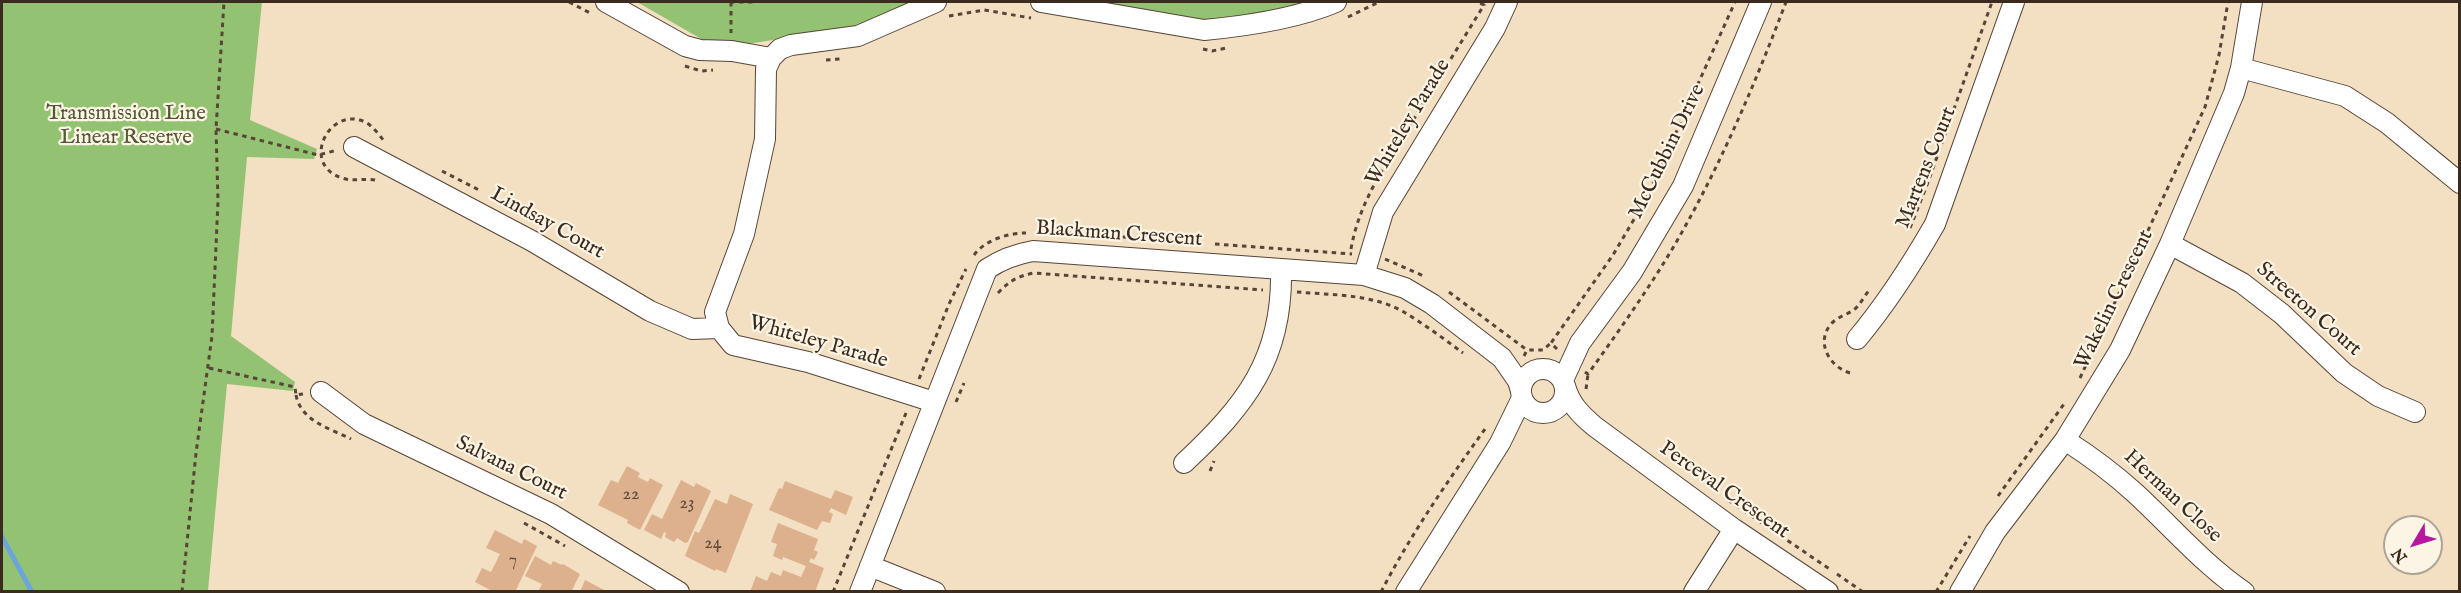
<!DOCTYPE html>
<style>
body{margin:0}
#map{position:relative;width:2461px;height:593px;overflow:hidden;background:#f3dfc2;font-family:"IM FELL English",serif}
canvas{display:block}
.frame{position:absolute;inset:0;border:3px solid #3b2a1e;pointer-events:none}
.north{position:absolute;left:2383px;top:515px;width:60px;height:60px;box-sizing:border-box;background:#fcf5e5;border:2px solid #afa495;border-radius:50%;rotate:232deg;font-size:16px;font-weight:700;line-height:24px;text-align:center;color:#3b2a1e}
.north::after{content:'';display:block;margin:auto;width:21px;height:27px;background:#b5179e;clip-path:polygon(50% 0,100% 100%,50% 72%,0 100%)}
</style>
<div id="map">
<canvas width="2461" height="593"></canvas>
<div class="frame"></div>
<div class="north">N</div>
</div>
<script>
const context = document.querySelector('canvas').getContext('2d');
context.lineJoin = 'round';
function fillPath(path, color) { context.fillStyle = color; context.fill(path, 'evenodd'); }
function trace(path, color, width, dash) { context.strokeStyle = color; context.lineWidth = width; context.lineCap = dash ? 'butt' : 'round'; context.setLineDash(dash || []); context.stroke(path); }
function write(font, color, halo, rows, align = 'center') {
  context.font = font + ' "IM FELL English",serif'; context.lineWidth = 4.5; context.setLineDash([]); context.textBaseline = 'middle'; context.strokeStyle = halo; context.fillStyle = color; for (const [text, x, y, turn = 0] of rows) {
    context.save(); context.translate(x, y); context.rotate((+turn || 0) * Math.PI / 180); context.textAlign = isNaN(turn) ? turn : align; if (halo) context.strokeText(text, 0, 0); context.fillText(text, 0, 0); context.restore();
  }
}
fillPath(new Path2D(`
 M2,2h260l-12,118 67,29 -3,10 -67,-2 -16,179 64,46 -2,9 -66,-7 -19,207h-206z
 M637,2h276l-70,29 -52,6 -43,7 -45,-4z
 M1092,2h214c-29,7 -60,17 -90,19 -39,2 -86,-12 -124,-19z`), '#93c372');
trace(new Path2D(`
 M2,537l30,55`), '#6ba5db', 5);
fillPath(new Path2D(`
 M627,466l13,7 -2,4 10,5 2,-4 13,7 -23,45 -13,-7 1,-3 -30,-15 13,-25 7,3z
 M681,480l13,7 2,-4 15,8 -23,51 -3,1 -8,-5 -3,4 -9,-5 1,-4 -2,-1 -3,7 -17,-9 8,-16 10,5z
 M785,481l46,18 4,-9 18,7 -7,18 -15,-7 -2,4 4,2 -3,9 -8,-2 -5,9 -48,-20 10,-22 3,1z
 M730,494l23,10 -27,69 -10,-4 -1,2 -30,-15 10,-25 4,2 16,-34 12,5z
 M778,523l40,16 -4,11 4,2 -4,8 -3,-2 -2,4 15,6 -9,24h-65l6,-16 11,5 4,-9 10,4 2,-6 18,7 5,-11 -23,-9 -1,3 -9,-4 4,-12 -6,-2z
 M495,530l27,14 2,-5 13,7 -22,46h-21l-19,-10 7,-14 9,4 9,-18 -14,-6z
 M535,556l16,9 2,-4 9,4 1,-1 17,10 -9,18h-33l4,-8 -17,-8z
 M585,580l23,12h-28z`), '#ddb08e');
const minor = new Path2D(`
 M606,2l79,44 15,4 32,1 39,7
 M1041,2l163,28c43,-4 92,-11 132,-28
 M2241,68l104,28 42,27 73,60
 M354,147l178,94 118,70 42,18 27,-1
 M2170,244l72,39 40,31 62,59 34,23 37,16
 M1364,275l19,-63 112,-184 12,-26
 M1857,339c30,-36 55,-75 78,-115l79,-222
 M1521 391a22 22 0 1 1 44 0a22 22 0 1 1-44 0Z
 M1563,380l17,-37 52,-71 51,-86 78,-184
 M1565,386c5,18 15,28 29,40l140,103 94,63
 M321,392l43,32 187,90 128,78
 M934,402l-126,-40 -75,-17 -14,-17 -4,-16 29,-78 21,-95 1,-70 5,-11 9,-9 11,-4 67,-9 78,-34
 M2065,440c25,16 48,33 70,53 36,33 68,71 109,99
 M1184,463c62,-58 99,-105 97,-193
 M870,566l65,26
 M860,592l127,-323c15,-10 29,-15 46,-18l331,24 41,13 27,16 70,54 16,23 3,10
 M1406,592l94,-149 22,-45
 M1694,592l40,-63
 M1960,592l35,-60 70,-92 55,-90 50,-106 64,-151 7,-25 11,-66`);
trace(minor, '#574537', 22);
trace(new Path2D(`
 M569,2l23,12
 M730,2h25
 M731,2v31
 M949,16l35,-6 47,8
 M1348,17l31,-15
 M1203,49l9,2 14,-3
 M826,60l14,-1
 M685,66l16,5 12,-1
 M216,129l102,26 20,-5
 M442,171l39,20
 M375,180c-10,-2 -22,2 -33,-2 -43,-14 -12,-73 23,-56 8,4 14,13 20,20
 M1910,228l17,-43 65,-183
 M1051,232l128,9
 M1215,244l137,10
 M1351,249c8,-47 36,-87 61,-127 24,-39 48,-78 72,-117l-6,-3
 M974,255c11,-15 34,-22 52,-22
 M1385,259l41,18
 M1297,292c34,3 74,2 105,19 21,12 42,28 61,42
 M1449,292l78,58
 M998,293c11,-12 20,-17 36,-20l229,17
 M1557,349l-6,-6 62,-88 33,-56 89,-197
 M1524,356l3,-6h16l8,-7
 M209,368l86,19 1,8 7,-1
 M1585,372l3,2c30,-42 60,-84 86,-128 45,-77 81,-162 112,-244
 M1850,373c-20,-6 -35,-30 -19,-49 7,-8 17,-9 25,-16 5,-5 9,-13 14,-19
 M2080,378l125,-271 14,-52 9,-53
 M919,379l30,-75 17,-35
 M1586,389l2,-15
 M296,395c5,26 33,33 55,44
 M956,402l8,-19
 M1210,471l4,-10
 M1998,496l66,-92
 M1728,500l103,70
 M524,523l41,23
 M1837,574l26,18
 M182,592l14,-139 16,-117 6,-135 -2,-72 8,-127
 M833,592l73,-179
 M1381,592c30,-58 66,-110 104,-163
 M1936,592l34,-56`), '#574537', 3, [4.5, 4.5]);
trace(minor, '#fff', 20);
write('18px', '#644c3a', null, [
 ["22",631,495],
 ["23",687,504],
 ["24",713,544],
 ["7",513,561]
]);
write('21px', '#555837', '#fcf5e5', [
 ["Transmission Line",126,115],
 ["Linear Reserve",126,139]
]);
write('21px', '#3b2a1e', '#fcf5e5', [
 ["Whiteley Parade",1409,123,-59],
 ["McCubbin Drive",1668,152,-64],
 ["Martens Court",1927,168,-68],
 ["Lindsay Court",547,224,29],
 ["Blackman Crescent",1119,235,4],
 ["Wakelin Crescent",2115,300,-64],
 ["Streeton Court",2308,310,41],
 ["Whiteley Parade",818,343,16],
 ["Salvana Court",511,469,26],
 ["Perceval Crescent",1724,491,35],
 ["Herman Close",2172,497,43]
]);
</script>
